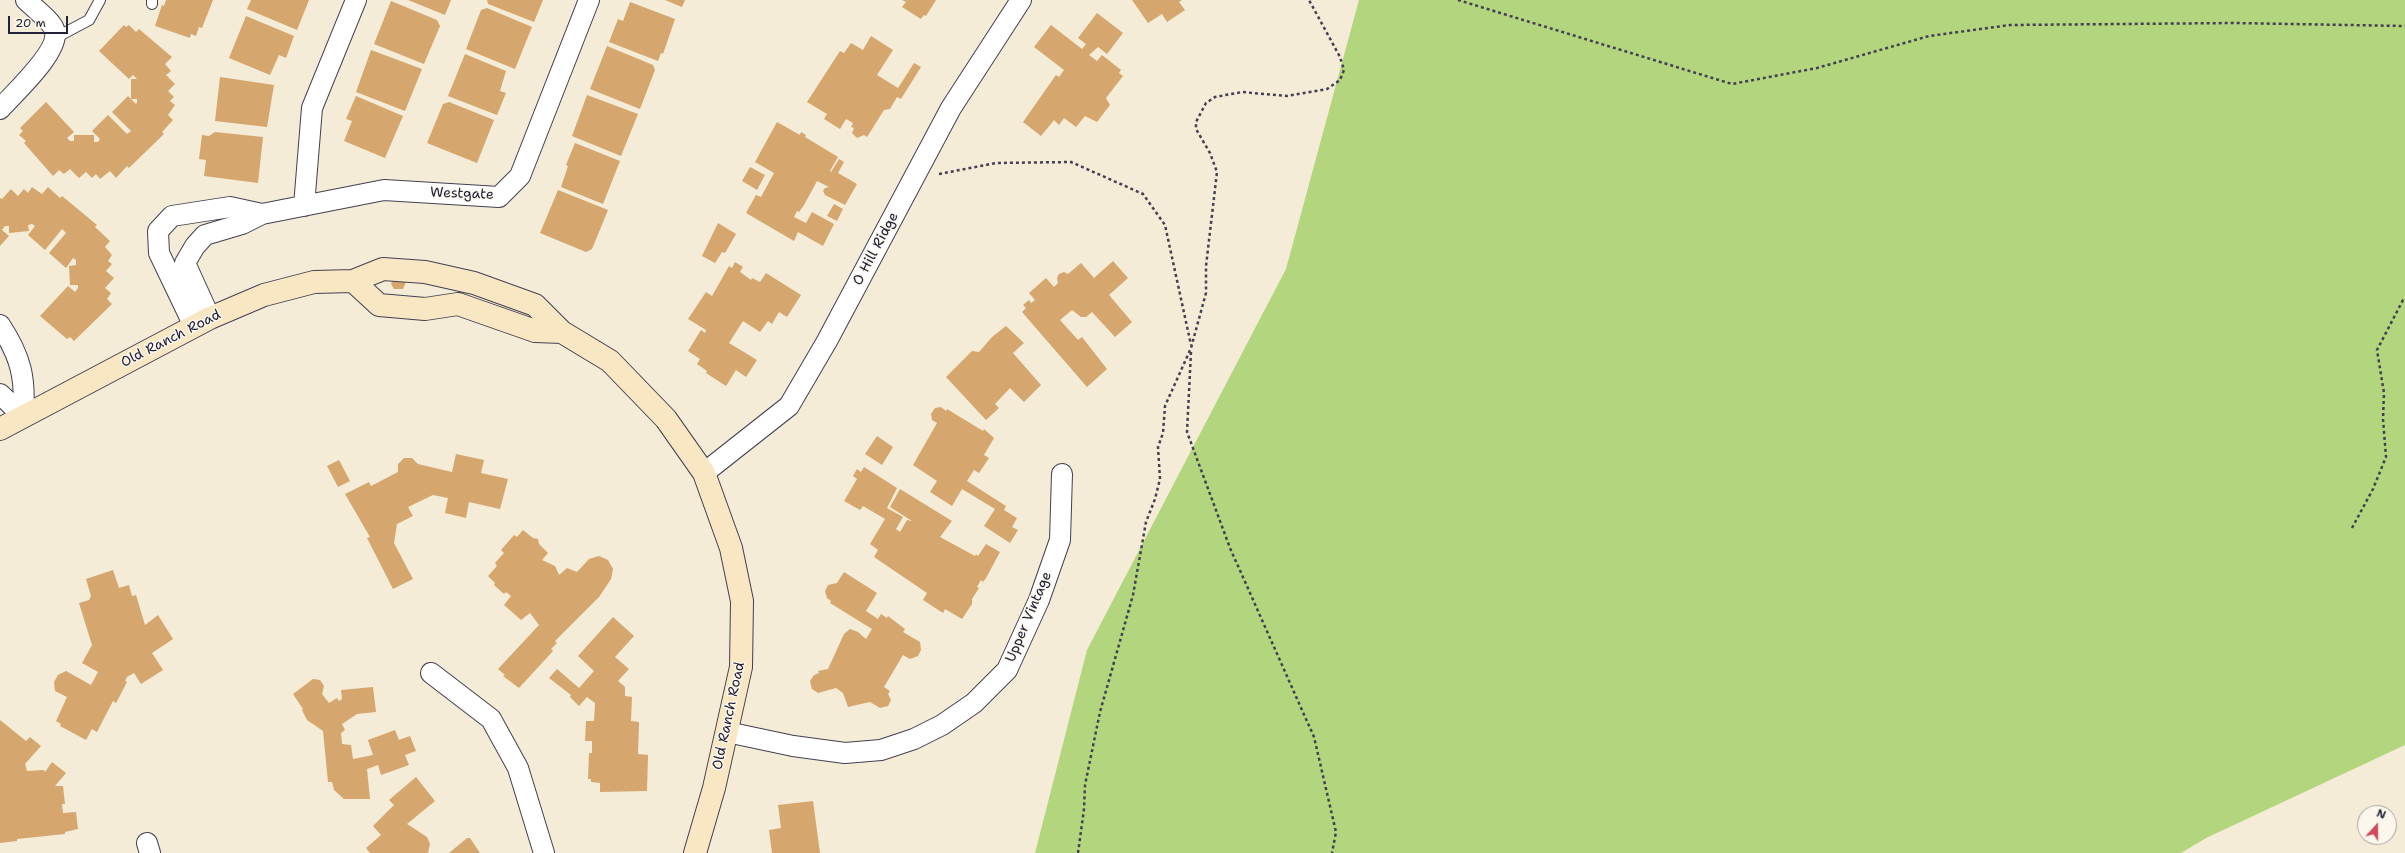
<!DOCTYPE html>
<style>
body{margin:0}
#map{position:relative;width:2405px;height:853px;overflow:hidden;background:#f4ecd6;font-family:"Shantell Sans",sans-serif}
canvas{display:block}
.north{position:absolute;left:2357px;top:805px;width:40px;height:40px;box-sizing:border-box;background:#fbf7ec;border:1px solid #a4a2a5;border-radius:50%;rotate:21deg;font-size:11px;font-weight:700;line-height:16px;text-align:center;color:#22223b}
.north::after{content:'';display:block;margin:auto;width:14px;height:18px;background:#d1495b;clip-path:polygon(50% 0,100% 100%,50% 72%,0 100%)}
.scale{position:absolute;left:8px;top:16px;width:60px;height:18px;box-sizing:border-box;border:2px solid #22223b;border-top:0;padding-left:5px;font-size:12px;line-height:14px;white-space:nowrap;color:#22223b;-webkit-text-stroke:3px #fbf7ec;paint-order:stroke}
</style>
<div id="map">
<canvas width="2405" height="853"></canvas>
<div class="north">N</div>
<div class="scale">20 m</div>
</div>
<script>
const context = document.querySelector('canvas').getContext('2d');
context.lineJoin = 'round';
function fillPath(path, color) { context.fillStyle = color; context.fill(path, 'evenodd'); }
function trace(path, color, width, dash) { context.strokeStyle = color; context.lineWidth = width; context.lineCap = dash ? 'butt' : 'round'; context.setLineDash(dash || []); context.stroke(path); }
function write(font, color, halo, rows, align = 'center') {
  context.font = font + ' "Shantell Sans",sans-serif'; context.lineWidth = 3; context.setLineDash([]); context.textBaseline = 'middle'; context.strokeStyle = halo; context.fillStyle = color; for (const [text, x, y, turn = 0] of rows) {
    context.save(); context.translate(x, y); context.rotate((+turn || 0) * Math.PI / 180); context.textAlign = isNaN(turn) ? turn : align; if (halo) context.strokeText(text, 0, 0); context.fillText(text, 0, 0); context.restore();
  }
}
fillPath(new Path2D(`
 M1359,0h1046v745l-199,93 -25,15h-1146l52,-203 199,-381z`), '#b2d57d');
fillPath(new Path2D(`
 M166,0h47l-11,28 -3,-1 -3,9 -5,-2 -1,4 -35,-12 7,-21 2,1z
 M251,0h58l-12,30 -50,-21z
 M408,0h43l-6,15z
 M487,0h56l-9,22 -46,-18z
 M665,0h20l-3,7z
 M902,0h34l-10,16 -2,-1 -3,4 -19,-12 4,-5z
 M1132,0h50l-3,2 6,8 -18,12 -5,-8 -14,9z
 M391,1l46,19 3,6 -16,38 -50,-20z
 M630,2l45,17 -12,35 -2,-1 -3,8 -49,-19 9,-23 5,2z
 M487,8l45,19 -17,42 -49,-20 15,-39z
 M1097,13l26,20 -16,21 -9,-7 -9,8 8,6 5,-6 19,15 -2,3 4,3 -17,22 4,7 -13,17 -12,-6 -9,11 -12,-9 -5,7 -5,-5 -13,16 -18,-14 33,-47 3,2 5,-7 -30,-23 17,-22 31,24 4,-5 -8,-6z
 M246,16l48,20 -8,22 -7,-3 -9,20 -41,-17z
 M124,25l2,2 3,-2 7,7 3,-3 33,28 -7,7 6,7 -5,4 9,9 -7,7 6,6 -4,4 5,4 -7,10 5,5 -11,12 2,2 -35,34 -2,-2 -11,12 -6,-7 -10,8 -4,-5 -4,4 -6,-6 -7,6 -9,-9 -6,5 -5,-4 -6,6 -29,-33 2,-2 -7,-6 4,-4 -3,-3 26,-26 28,30 -7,6 3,3h4v-6h20v7h4l2,-3 -8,-8 16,-16 19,19 4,-3 -19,-19 16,-16 8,8 1,-2v-3h-6v-20h6l-4,-4 -4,4 -30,-28z
 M871,36l22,14 -16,25 21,13 16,-25 7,4 -20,32 -4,-2 -7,12 -6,1 -17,27 -3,-2 -7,3 -5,-5 2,-5 -3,-1 2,-4 -7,-4 -6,10 -16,-10 3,-5 -20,-12 33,-51 4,2 7,-10 12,7z
 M607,46l46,19 2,5 -15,39 -50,-20z
 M371,50l51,19 -17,42 -49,-19z
 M465,54l41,17 -6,20 6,2 -9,22 -49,-19z
 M220,77l54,8 -7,42 -52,-6z
 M587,95l51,19 -17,42 -49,-20z
 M356,96l47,20 -18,42 -41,-17 8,-20 -6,-2z
 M449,102l45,18 -17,43 -50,-20 16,-39z
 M777,122l23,13 1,-3 5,3 -1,2 33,20 -8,14 1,1 8,-13 5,3 -6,11 19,11 -12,21 -20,-10 -2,-4 2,-3 4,-1 -12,-6 -13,24 -5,7 -2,-1 -3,6 12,6 6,-11 22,12 -11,22 -25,-14 -4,9 -48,-28 10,-18 5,2 13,-24 -19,-11z
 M215,132l48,5 -5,46 -54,-7 2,-16 -7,-1 3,-24 7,1z
 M575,143l45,18 -17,43 -42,-17 7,-21 -2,-1z
 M750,167l15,8 -8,15 -15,-9z
 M32,187l10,7 6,-7 12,11 2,-2 35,29 -2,2 15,14 -5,6 7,8 -4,6 4,3 -6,7 8,7 -9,10 6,5 -4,6 5,5 -38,37 -4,-4 -3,2 -27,-23 28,-30 7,6 3,-4v-3h-8l-1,-19 7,-1v-5l-3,-2 -7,10 -17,-15 17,-20 -4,-4 -17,21 -17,-15 7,-9 -3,-2 -4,1 1,6 -20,2v-7h-4l-3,4 7,6 -9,10v-48l2,1 9,-10 7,7 6,-7 4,4z
 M558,190l50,20 -16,39 -6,3 -46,-19z
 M834,204l9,5 -6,12 -10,-5z
 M718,223l18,11 -11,19 -3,-1 -7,11 -13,-7z
 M1113,261l15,17 -19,17 23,27 -17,15 -23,-25 -6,5h-5l-9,-7 -12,10 18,20 4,-3 25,32 -20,18 -65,-75 4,-4 -3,-3 6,-5 2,3 4,-3 -6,-7 17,-15 8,9 4,-4 -1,-5 2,-4 5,-2 4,2 13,-11 13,15z
 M735,262l8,5 -3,5 11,8 1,-2 8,4 6,-9 35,22 -14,22 -8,-5 -7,12 -4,-3 -8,11 -17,-11 -14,22 28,17 -11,17 -10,-7 -10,16 -20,-13 1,-2 -10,-7 3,-5 -12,-8 13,-21 4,3 1,-3 -18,-11 18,-27 6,4 17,-30 3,2z
 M394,276h8l4,6 -3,7h-9l-3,-5z
 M1006,326l18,17 -11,10 28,32 -17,17 -14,-14 -15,16 4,4 -13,12 -40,-43 26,-26 7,1 13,-15z
 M941,407l5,4 1,-2 36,22 1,-2 10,9 -10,17 5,3 -10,15 -5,-3 -7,11 39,25 -2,4 13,8 -5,9 6,3 -8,13 -26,-17 11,-17 -33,-20 -10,17 -22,-14 7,-11 -24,-16 24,-42 -5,-3 -1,-6 4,-6z
 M877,436l16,11 -11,18 -17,-11z
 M456,454l28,6 -3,13 27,6 -8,30 -31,-7 -3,16 -21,-5 3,-15 -15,-3 -25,12 5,9 -16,8 -3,19 19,36 -20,10 -26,-51 3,-1 -25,-43 24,-12 2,4 27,-14v-8l6,-6h8l6,6 34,8z
 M339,460l11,21 -12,6 -11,-21z
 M864,467l33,21 -10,20 16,9 -7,12 4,3 7,-12 5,1 -22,-14 10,-18 52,32 -12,16 35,19 1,-2 2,2 8,-12 14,8 -14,26 -3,4 -2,-2 -4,7 2,1 -7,11v5l-10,15 -17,-10 -2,4 -20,-13 4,-7 -53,-36 4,-7 -8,-6 15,-25 -22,-13 -3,4 -16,-9 13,-22 -4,-3 4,-7 4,3z
 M523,530l10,8 5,1 1,5 9,9 -6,7 13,6 4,9 8,-7 10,4 12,-13 10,-3 9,4 5,9 -2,10 -12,18 -44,44 2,2 -6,6 2,2 -34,37 -16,-12 2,-1 -7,-6 41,-44 -9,-12 -9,7 -17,-15 7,-9 -5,-4 -2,2 -10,-9 1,-2 -7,-7 9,-10 -2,-3 9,-10 -3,-3 13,-15 3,2z
 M113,570l6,18 10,-3 3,11 4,-1 9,30 13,-10 15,24 -21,14 11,17 -22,14 -7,-11 -7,4 -2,4 2,1 -11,21 -3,-2 -16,31 -5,-3 -6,11 -26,-14 1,-2 -5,-3 11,-24 -12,-6 -1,-9 4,-7 8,-4 25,14 7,-13 -16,-9 10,-18 -13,-42 10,-3 2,-4 -5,-17z
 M844,572l33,21 -11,18 12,8 3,-5 6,4 1,-2 17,13 -2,3 17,10 1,8 -3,6 -8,3 -7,-4 -19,32 6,4 -2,3 3,6 -3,6 -8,2 -10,-6 -22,5 -5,-14 -7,-5 -18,5 -6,-4 -2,-8 4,-6 5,-2 -1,-2 10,-2 16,-35 6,-5 8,3 8,7 6,-10 -42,-26 1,-2 -4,-3 -2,-7 3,-6 9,-2z
 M613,617l21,19 -19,21 14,12 -11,12 7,6v9l7,1 -1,24 8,1 -1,32 10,1 -1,36 -47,1v-9l-9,-1v-3h-3l1,-26h3v-12h-7l1,-20h8l1,-18 -8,-6 -8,9 -9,-9 1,-2 -22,-17 8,-9 22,19 15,-17 -16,-15z
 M313,679l7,1 4,6 -2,8 7,9 8,-5 2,3 3,-2 -1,-9 32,-3 3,25 -19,2 -15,10 3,6 -4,3 1,11 9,1 2,14 20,-4 -5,-15 27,-10 4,10 11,-4 6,15 -11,4 4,10 -28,10 -3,-10 -11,4 3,30h-26l-10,-9 -2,-8h-4l-5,-51 -16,-11 -5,-10 1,-1 -10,-15z
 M0,720l26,21 4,-4 11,9 -16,18 2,7 17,-1 1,2 7,-10 14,11 -11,13h8l2,18h-3l1,9 13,-1 2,17 -13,3v2l-48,5v2l-17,2z
 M416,777l19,24 -28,23 20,13 3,7 -2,9h-58l-4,-5 15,-13 -8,-9 21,-21 -5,-5z
 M813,801l7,52h-48l-3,-23 12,-2 -3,-23z
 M467,838h3l10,15h-31z`), '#d5a66e');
const lane = new Path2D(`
 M152,4v-4
 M55,38l34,-18 11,-20`);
const street = new Path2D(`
 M0,109c13,-15 63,-60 54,-80 -3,-8 -21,-22 -28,-29
 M304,206l8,-98 44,-108
 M210,318l-25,-55 10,-17 10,-11 37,-11 20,-10 122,-24 115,7 21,-21 69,-176
 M0,325c21,32 26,53 23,91
 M194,326l-35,-73 -1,-22 14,-15 58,-9 32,7
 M0,394l23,22
 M704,473l85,-67 38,-65 124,-233 70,-108
 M431,673l60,46 27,49 26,85
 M727,732l66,14 52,7 36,-3 33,-11 28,-14 32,-22 33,-33 32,-70 21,-60 2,-66
 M147,843l3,10`);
const secondary = new Path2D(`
 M353,281l26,24 46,4 33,-5 77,27 27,1
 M0,429l210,-111 54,-23 50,-13 39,-1 30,-12 42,3 49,11 61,22 27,27 48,29 56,58 38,54 27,75 11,53 -1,66 -27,121 -19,65`);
trace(lane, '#424052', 12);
trace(street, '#424052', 22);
trace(secondary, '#424052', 24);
trace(new Path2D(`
 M1458,0l274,84 85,-16 112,-32 81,-11 224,-2 171,3
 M939,174l57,-11 75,-1 72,32 22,31 26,120
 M1191,352l-4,80 43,116 84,189 22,95 -4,21
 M2352,528l21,-39 13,-32 -3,-38 1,-26 -7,-43 26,-50h2
 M1078,853l6,-44 1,-24 15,-73 33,-117 13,-73 9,-23 5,-20 -2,-32 5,-14 2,-27 26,-58 15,-55v-27l11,-94 -7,-19 -14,-24v-7l10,-19 9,-6 27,-5 45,4 40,-7 13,-9 4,-10 -4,-13 -31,-57`), '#424052', 2.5, [3, 3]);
trace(lane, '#fff', 10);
trace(street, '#fff', 20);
trace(secondary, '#f9e7c3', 22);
write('14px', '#22223b', '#fbf7ec', [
 ["Westgate",462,194,2],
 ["O Hill Ridge",876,249,-62],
 ["Old Ranch Road",171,339,-27],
 ["Upper Vintage",1029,617,-67],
 ["Old Ranch Road",729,716,-78]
]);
</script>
